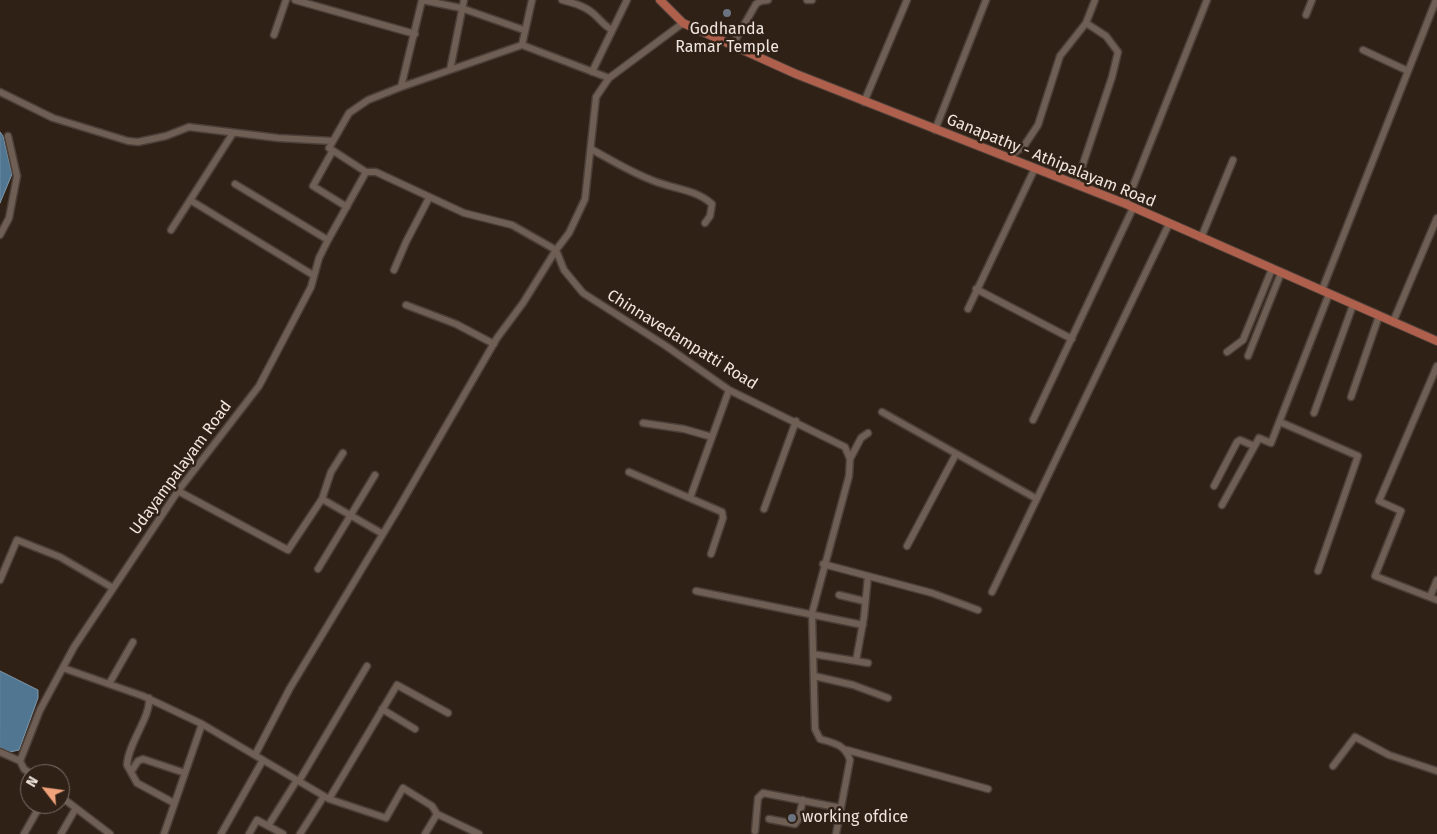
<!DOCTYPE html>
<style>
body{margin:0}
#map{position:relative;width:1437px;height:834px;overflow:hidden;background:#302117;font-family:"Fira Sans",sans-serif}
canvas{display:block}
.north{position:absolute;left:20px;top:764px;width:50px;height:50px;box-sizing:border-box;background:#302117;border:1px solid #7d7067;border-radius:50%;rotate:300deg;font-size:14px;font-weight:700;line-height:20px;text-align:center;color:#f0e6df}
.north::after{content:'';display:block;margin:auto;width:18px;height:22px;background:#f0a27a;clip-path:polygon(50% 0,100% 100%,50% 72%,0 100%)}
</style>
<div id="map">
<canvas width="1437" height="834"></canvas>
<div class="north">N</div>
</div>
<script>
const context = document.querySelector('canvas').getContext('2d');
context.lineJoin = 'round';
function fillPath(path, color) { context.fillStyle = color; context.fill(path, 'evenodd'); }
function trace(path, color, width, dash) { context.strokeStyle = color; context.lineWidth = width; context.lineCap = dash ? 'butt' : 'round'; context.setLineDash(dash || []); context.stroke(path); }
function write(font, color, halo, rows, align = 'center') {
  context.font = font + ' "Fira Sans",sans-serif'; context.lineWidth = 5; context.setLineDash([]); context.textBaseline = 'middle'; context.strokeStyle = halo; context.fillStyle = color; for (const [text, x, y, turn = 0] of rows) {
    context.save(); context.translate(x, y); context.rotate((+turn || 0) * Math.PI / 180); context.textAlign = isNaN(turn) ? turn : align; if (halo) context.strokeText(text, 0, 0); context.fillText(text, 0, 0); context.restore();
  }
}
const water = new Path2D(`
 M0,132l3,4 9,38 -12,29z
 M0,671l38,19v8l-19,52 -9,2 -10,-4z`);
fillPath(water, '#507692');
trace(water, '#8098a9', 1);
const minor = new Path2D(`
 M295,0l120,34
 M422,0l39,8 63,22
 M562,0c12,3 26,7 35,17 5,5 8,9 15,13
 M807,0h5
 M1306,15l6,-15
 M274,35l12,-35
 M733,44l23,-40 5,-3 7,-1
 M522,45l10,-45
 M1363,50l45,21
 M450,70l14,-70
 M592,72l35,-72
 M401,87l121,-42 87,33
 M0,92l53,26 75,23 10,1 28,-6 23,-9 89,11 54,3
 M864,102l43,-102
 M935,130l51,-130
 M591,149c20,11 41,24 63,32 20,8 41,8 58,23l-2,12 -5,7
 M332,152l-19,34 34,21
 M1007,158l17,-12 14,-21 22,-69 26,-33
 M366,172l-37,-24 20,-35 19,-13 33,-13 21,-87
 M235,184l93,56
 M1076,185l36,-108 6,-25 -12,-16 -20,-13 9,-23
 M190,200l123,75
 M1126,204l81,-204
 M171,230l62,-97
 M0,235l9,-17 8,-42 -9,-40
 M1201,238l32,-78
 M556,250l8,20 19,23 83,53 63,44 116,57 5,12 -1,17 -37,137 3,116 5,10c15,4 25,6 30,21l-14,74
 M394,270l12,-28 23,-44
 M976,289l96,50
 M1322,290l114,-290
 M406,305l50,19 38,20
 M968,309l67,-141
 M1393,322l44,-104
 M1227,352l16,-12 29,-71
 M1248,356l33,-83
 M1437,366l-58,135 22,10 -26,65 62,24
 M1351,397l28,-81
 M882,412l155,87
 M1314,413l39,-108
 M1033,420l100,-212
 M1280,422l78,34 -40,115
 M643,423l41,6 28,8
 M850,459l11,-21 7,-5
 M629,472l93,40 1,6 -12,36
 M1214,486l23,-44 3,-2 14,6
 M178,491l110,59 34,-51 9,-27 12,-19
 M690,498l39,-108
 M322,499l61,35
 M1222,505l37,-67 12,5 58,-149
 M764,509l32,-88
 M907,546l49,-92
 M823,564l109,29 46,17
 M318,569l57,-94
 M0,580l17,-40 43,17 53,31
 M696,591l167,34
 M992,592l177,-368
 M839,595l25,6
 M1430,597l7,-17
 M813,654l55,9
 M856,661l8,-44 4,-41
 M63,668l80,28 59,28 -38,110
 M814,676l39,9 35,13
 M109,684l24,-42
 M149,698c2,19 -21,45 -22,67l10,18 37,20
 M382,709l33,20
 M202,724l127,75 68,-114 51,28
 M847,750l141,39
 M0,752l20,9
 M255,755l35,-67 108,-179 99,-171 26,-35 33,-53
 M1333,766l22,-29 34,18 48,16
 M131,772l7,-11 5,-2 42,14
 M31,774l-7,-5 -4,-8 20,-51 34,-63 104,-156 81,-105 52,-99 8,-29 9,-18 38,-68h10l88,41 48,12 44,25 13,-17 16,-34 11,-102 13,-19 74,-55
 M299,781l68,-115
 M60,796l50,38
 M329,799l57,19 17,-30 29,18 5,8 42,20
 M769,819l26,5 3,-4 5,-20
 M268,826l29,-46
 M755,831l3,-33 5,-5 78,15
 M24,834l17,-30
 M61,834l15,-26
 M221,834l42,-74
 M249,834l8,-14 26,14
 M300,834l24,-38
 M425,834l12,-20`);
const major = new Path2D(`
 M660,0l23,23 113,51 330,130 311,137`);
trace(minor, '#4b3f38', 9);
trace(major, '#4b3f38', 10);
trace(minor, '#6f5e53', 6);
trace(major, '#ae604c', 8);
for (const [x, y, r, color] of [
 [727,13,5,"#6b7280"],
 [792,818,5,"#6b7280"]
]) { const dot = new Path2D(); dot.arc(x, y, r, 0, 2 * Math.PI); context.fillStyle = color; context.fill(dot); trace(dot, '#302117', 2); }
write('16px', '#f0e6df', '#302117', [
 ["Godhanda",727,30],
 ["Ramar Temple",727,48],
 ["working ofdice",802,818,"left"]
]);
write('16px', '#f0e6df', '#302117', [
 ["Ganapathy - Athipalayam Road",1051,161,22],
 ["Chinnavedampatti Road",682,340,32],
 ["Udayampalayam Road",181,468,-54]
]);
</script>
